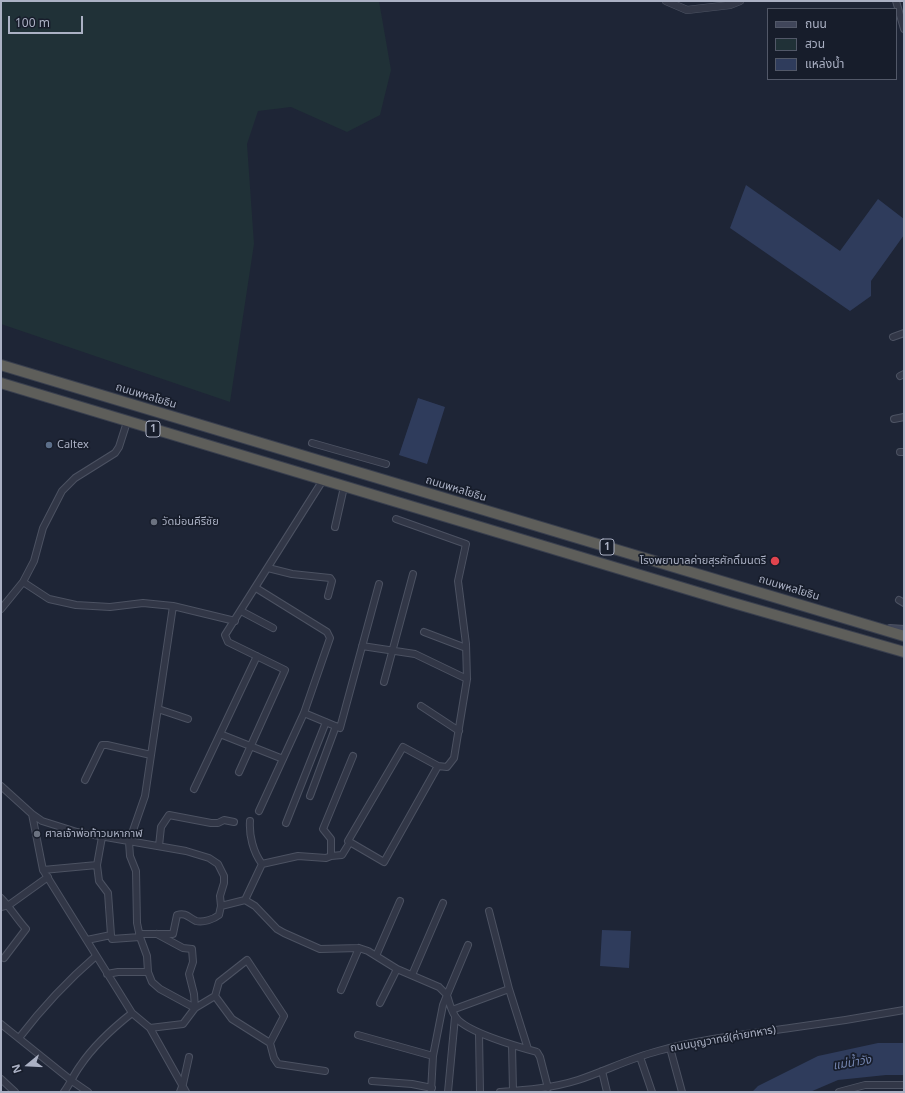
<!DOCTYPE html>
<meta charset="utf-8">
<style>
body{margin:0}
#map{position:relative;width:905px;height:1093px;overflow:hidden;background:#1e2536;font-family:"Noto Sans","Noto Sans Thai",sans-serif}
canvas{display:block}
.frame{position:absolute;inset:0;border:2px solid #abb1c4;pointer-events:none}
.legend{position:absolute;left:767px;top:8px;width:130px;height:72px;box-sizing:border-box;background:#171d2b;border:1px solid #525868;margin:0;padding:5px 7px;list-style:none;font-size:12px;color:#abb1c4}
.legend li{display:flex;align-items:center;gap:8px;height:20px}
.legend b{width:20px;border:1px solid #525868}
.north{position:absolute;left:8px;top:1045px;width:40px;height:40px;-webkit-text-stroke:3px #171d2b;paint-order:stroke;rotate:252deg;font-size:11px;font-weight:700;line-height:16px;text-align:center;color:#abb1c4}
.north::after{content:'';display:block;margin:auto;width:14px;height:18px;background:#abb1c4;clip-path:polygon(50% 0,100% 100%,50% 72%,0 100%)}
.scale{position:absolute;left:8px;top:16px;width:75px;height:18px;box-sizing:border-box;border:2px solid #abb1c4;border-top:0;padding-left:5px;font-size:12px;line-height:14px;white-space:nowrap;color:#abb1c4;-webkit-text-stroke:3px #171d2b;paint-order:stroke}
</style>
<div id="map">
<canvas width="905" height="1093"></canvas>
<div class="frame"></div>
<ul class="legend">
<li><b style="height:5px;background:#40465a"></b>ถนน</li>
<li><b style="height:11px;background:#203137"></b>สวน</li>
<li><b style="height:11px;background:#2f3c5c"></b>แหล่งน้ำ</li>
</ul>
<div class="north">N</div>
<div class="scale">100 m</div>
</div>
<script>
const context = document.querySelector('canvas').getContext('2d');
context.lineJoin = 'round';
function fillPath(path, color) { context.fillStyle = color; context.fill(path, 'evenodd'); }
function trace(path, color, width, dash) { context.strokeStyle = color; context.lineWidth = width; context.lineCap = dash ? 'butt' : 'round'; context.setLineDash(dash || []); context.stroke(path); }
function write(font, color, halo, rows, align = 'center') {
  context.font = font + ' "Noto Sans","Noto Sans Thai",sans-serif'; context.lineWidth = 3.5; context.setLineDash([]); context.textBaseline = 'middle'; context.strokeStyle = halo; context.fillStyle = color; for (const [text, x, y, turn = 0] of rows) {
    context.save(); context.translate(x, y); context.rotate((+turn || 0) * Math.PI / 180); context.textAlign = isNaN(turn) ? turn : align; if (halo) context.strokeText(text, 0, 0); context.fillText(text, 0, 0); context.restore();
  }
}
fillPath(new Path2D(`
 M1,1h378l12,69 -11,45 -33,17 -56,-25 -33,4 -11,33 7,100 -24,158 -229,-78z`), '#203137');
fillPath(new Path2D(`
 M746,185l94,66 38,-52 26,20v16l-33,46v15l-21,15 -120,-83z
 M418,398l27,9 -18,57 -28,-9z
 M602,930l29,1 -2,37 -29,-2z
 M878,1043h26v32h-18l-48,5 -28,12h-58l6,-6 60,-30z`), '#2f3c5c');
const minor = new Path2D(`
 M896,1l8,28
 M893,337l11,-4
 M900,376l4,-2
 M894,419l10,-2
 M312,443l74,21
 M900,452h4
 M396,519l70,25 -8,37 8,63 1,35 -13,79 -7,9 -9,-1 -35,-19 -55,94 36,21 54,-96
 M335,527l9,-40
 M268,568l24,6 38,4 2,3 -4,15
 M23,582l26,17 27,6 34,2 33,-4 30,3 62,15
 M256,588l71,44 3,6 -26,75 -45,98
 M899,600l5,3
 M173,606l-28,190 -16,46 1,14 6,15 1,52 3,14 7,19 1,16 4,10 8,7 35,19
 M1,609l22,-27 11,-21 9,-33 19,-37 13,-13 40,-25 4,-6 8,-25
 M241,611l32,17
 M424,632l42,16
 M362,646l53,8 52,25
 M384,682l29,-108
 M421,706l38,25
 M158,709l30,10
 M304,713l36,15 39,-144
 M220,734l63,25
 M239,772l46,-102 -57,-28 -3,-7 98,-155
 M85,780l17,-35h5l44,10
 M1,786l31,28 11,56 89,143 18,15 36,64
 M194,789l63,-133
 M310,796l26,-70
 M32,814l10,7 35,11 109,19 23,7 9,6 6,12v7l-4,13 1,10 24,-6 10,6 22,23 7,4 36,16 39,-1 9,3 29,18 42,18 8,8 -4,10 -10,51 -2,36
 M250,821c-1,14 3,31 12,43
 M286,823l40,-101
 M159,846l2,-19 8,-12 42,8h7l6,-3 10,2
 M331,856v-17l-8,-10 30,-73
 M97,865l5,-28
 M43,870l54,-5 2,16 9,12 3,42 -24,5
 M1,898c9,9 16,21 25,31l-22,29
 M245,900l17,-36 36,-8 28,2 5,-2 11,-1 8,-13
 M1,907l8,-2 39,-28
 M489,911l20,78 19,60
 M139,934h34l4,-19c9,-3 12,3 19,6 7,2 18,-2 23,-6l2,-9
 M157,934l26,14 9,1 1,13 -4,12 5,20 1,14
 M111,935l1,4 28,-2
 M468,945l-21,50c2,7 4,15 8,21 9,16 64,31 82,36l3,5 8,31
 M376,956l24,-55
 M107,974l11,-2h30
 M412,975l31,-72
 M341,990l18,-42
 M380,1003l17,-34
 M452,1010l57,-21
 M1,1024l71,57 16,11
 M150,1028l33,-4 12,-16 20,-12 4,-14 28,-22 37,56 -14,27 -38,-24 -17,-23
 M479,1033l1,59
 M358,1035l75,21
 M19,1038c23,-30 48,-57 77,-82
 M270,1043l4,15 4,6 47,7
 M512,1045l1,46
 M670,1048l12,44
 M640,1057l12,35
 M602,1071l5,21
 M1,1079l14,13
 M372,1081l40,3 20,4
 M64,1092c6,-8 10,-18 16,-26 14,-21 33,-38 52,-53
 M180,1092l3,-8 6,-27
 M448,1092l7,-75
 M500,1092c27,-2 53,-4 78,-12 27,-9 53,-22 80,-29 43,-12 88,-17 132,-23 38,-5 76,-11 114,-18
 M839,1092l26,-7h39`);
const tertiary = new Path2D(`
 M666,1l21,9 43,-5 10,-4`);
const secondary = new Path2D(`
 M890,629l14,1`);
const trunk = new Path2D(`
 M1,365l903,271
 M1,383l729,219 174,50`);
trace(minor, '#4c5262', 8);
trace(tertiary, '#4c5262', 8);
trace(secondary, '#4c5262', 10);
trace(trunk, '#393f4e', 12);
trace(minor, '#323747', 6);
trace(tertiary, '#323747', 7);
trace(secondary, '#40465a', 8);
trace(trunk, '#5e5e5a', 10);
for (const [x, y, r, color] of [
 [49,445,4,"#5c6f8a"],
 [154,522,4,"#6b7280"],
 [775,561,5,"#e0444e"],
 [37,834,4,"#6b7280"]
]) { const dot = new Path2D(); dot.arc(x, y, r, 0, 2 * Math.PI); context.fillStyle = color; context.fill(dot); trace(dot, '#171d2b', 1.5); }
for (const [x, y, w] of [
 [153,429,14],
 [607,547,14]
]) { const box = new Path2D(); box.roundRect(x - w / 2, y - 8, w, 16, 3); context.fillStyle = '#171d2b'; context.fill(box); trace(box, '#abb1c4', 1); }
write('bold 10px', '#abb1c4', null, [
 ["1",153,429],
 ["1",607,547]
]);
write('11px', '#abb1c4', '#171d2b', [
 ["ถนนพหลโยธิน",146,396,17],
 ["ถนนพหลโยธิน",456,489,17],
 ["ถนนพหลโยธิน",789,588,17],
 ["ถนนบุญวาทย์(ค่ายทหาร)",723,1039,-10]
]);
write('11px', '#abb1c4', '#171d2b', [
 ["Caltex",57,445],
 ["วัดม่อนคีรีชัย",162,522],
 ["โรงพยาบาลค่ายสุรศักดิ์มนตรี",766,561,"right"],
 ["ศาลเจ้าพ่อท้าวมหากาฬ",45,834]
], 'left');
write('italic 12px', '#7384ae', '#171d2b', [
 ["แม่น้ำวัง",852,1063,-9]
]);
</script>
